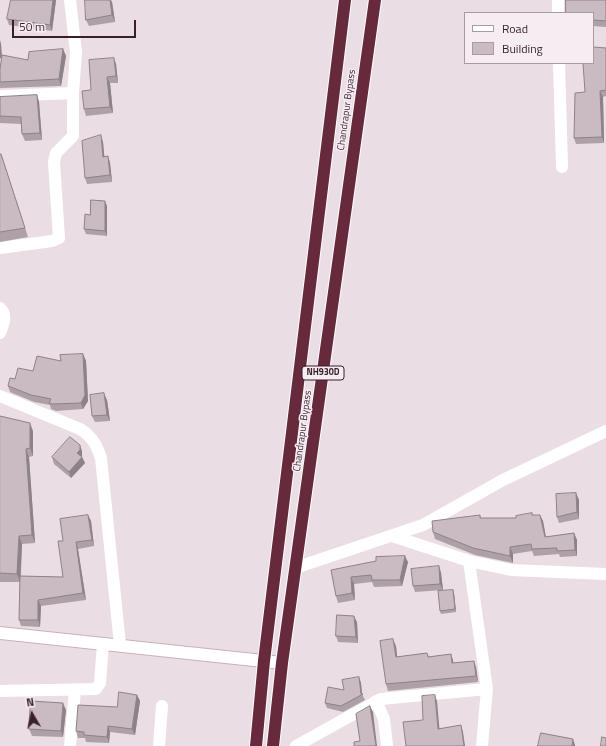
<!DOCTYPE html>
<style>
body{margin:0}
#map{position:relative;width:606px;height:746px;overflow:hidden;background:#eadde4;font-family:"Titillium Web",sans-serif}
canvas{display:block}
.legend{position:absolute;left:464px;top:12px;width:130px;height:52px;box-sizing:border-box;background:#f6edf3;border:1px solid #aa9ba2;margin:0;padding:5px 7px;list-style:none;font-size:12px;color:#391f28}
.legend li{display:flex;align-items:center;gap:8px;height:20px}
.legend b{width:20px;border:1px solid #aa9ba2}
.north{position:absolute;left:12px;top:694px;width:40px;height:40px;-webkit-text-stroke:3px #f6edf3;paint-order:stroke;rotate:351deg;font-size:11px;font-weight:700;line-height:16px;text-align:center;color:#391f28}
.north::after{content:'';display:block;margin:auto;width:14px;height:18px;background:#391f28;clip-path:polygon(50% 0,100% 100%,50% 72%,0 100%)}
.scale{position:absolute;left:12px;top:20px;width:124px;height:18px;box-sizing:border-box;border:2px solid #391f28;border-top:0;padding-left:5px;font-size:12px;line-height:14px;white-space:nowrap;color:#391f28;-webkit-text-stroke:3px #f6edf3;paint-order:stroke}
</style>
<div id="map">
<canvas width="606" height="746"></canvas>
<ul class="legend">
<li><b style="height:5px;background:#fff"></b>Road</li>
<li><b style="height:11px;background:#cabac2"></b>Building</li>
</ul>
<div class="north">N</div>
<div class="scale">50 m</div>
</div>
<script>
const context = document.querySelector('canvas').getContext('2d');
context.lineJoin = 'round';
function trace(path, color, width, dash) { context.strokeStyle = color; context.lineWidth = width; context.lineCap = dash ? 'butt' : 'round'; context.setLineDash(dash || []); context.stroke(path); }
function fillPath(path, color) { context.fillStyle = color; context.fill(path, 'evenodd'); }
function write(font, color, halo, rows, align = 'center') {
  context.font = font + ' "Titillium Web",sans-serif'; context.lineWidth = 3; context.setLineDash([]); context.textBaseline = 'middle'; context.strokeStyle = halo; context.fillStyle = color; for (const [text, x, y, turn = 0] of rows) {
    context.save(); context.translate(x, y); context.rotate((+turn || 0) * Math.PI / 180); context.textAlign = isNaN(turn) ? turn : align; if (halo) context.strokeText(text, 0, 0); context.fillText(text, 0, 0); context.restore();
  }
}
const secondary = new Path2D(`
 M0,633l282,30`);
const highway = new Path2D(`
 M256,746l8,-85 81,-661
 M273,746l9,-83 93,-663`);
trace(secondary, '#cab0bc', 14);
trace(highway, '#fff', 14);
trace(new Path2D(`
 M558,0v13
 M559,63l3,104
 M0,96l73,-3
 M0,248l52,-7 7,-3 -5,-76 2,-9 17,-17v-43l3,-41 -6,-52
 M0,308c8,7 3,17 0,25
 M0,396l80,33c12,7 17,17 21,29l19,187
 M392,536l77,25 42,9 95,4
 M469,561l18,128 -5,57
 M295,568l128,-43 80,-45 103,-49
 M0,691l96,-2 4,-6 3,-39
 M376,701l8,18 3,27
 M70,746l5,-56
 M159,746l3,-40
 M296,746l85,-47 106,-10`), '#fff', 12);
trace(secondary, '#fff', 12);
trace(highway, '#662a3c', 12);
fillPath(new Path2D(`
 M56,0l-4,31 -43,-6 -2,-6z
 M606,0v27l-13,-1v-13z
 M112,2l3,20 -26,4 -3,-6z
 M606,48v48l-3,1 1,46 -28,1 -2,-6 11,-46z
 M63,49l3,7 -5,30 -61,2v-19l28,-9z
 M116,64l2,19h-8l3,30 -27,3 -2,-7 7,-19z
 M37,95l2,7 3,38 -17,1 -3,-7 -1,-10 -21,-1v-26z
 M103,142l1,14h4l2,7 2,19 -25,2 -2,-6z
 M0,154h1l3,9 24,74 -28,5z
 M107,206v30l-21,-2 -2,-5z
 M83,354l3,7 2,40 -5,8 -27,2 -5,-2 -1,-4 -16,-3 -24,-10 -2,-6 7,-7 18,-8 28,-10z
 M107,400l3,21 -15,1 -3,-6z
 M0,416l33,15v25l-4,1 6,86 -13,1 -1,32 42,1v-36l25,-26 3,6 3,25 -16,3 8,51 -45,6 -1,21 -19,-1 -2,-6 1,-38h-20z
 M82,451v6l3,6 -14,15 -17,-14 -2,-7z
 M576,493l3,7v19l-20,4 -2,-6z
 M532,513l1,2h7l3,6 3,16 28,-4 3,7v16l-17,1 -1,-3 -25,2 -2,-5 -19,3v9l-38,-8 -40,-16 -2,-7 47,-17 1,3h35z
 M408,562l-6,24 -28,1 -2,-5 -18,2 1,16 -17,3 -2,-7 -5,-26z
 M439,566l2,7 2,17 -28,2 -2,-6z
 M453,590l1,3 2,19 -15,2 -1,-3z
 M357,622l1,21 -20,-1 -2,-6z
 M396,646l1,11 30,-4 2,4 22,-3 2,9 23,4 2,15 -90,9 -2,-7z
 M359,677l2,6 1,11 3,6 -22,12 -16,-4 -2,-5 19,-13z
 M137,695l3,6 -5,34 -25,-3 -1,11 -23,-1 -1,-4h-7l-2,-7z
 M66,710l-3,27 -31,-1 -3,-7z`), '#aea0a7');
fillPath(new Path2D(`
 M53,0h3l-4,31 -2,-6z
 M110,0h1l1,2 3,20 -3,-7z
 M0,40l1,4 1,12 -2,3z
 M63,49l3,7 -5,30 -2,-7z
 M114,58l2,6 2,19 -2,-7z
 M107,77l3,6 3,30 -3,-6z
 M600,91l3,6 1,46 -2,-6z
 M37,95l2,7 3,38 -2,-7z
 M101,135l2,7 2,21 -2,-6z
 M108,156l2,7 2,19 -2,-7z
 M105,201l2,5v30l-2,-5z
 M83,354l3,7 2,40 -5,8 -2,-6z
 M104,393l3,7 3,21 -3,-6z
 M30,423l3,8v25l-3,-8z
 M80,445l2,6v6l-5,-4z
 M26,449l3,8 6,86 -3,-8z
 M82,457l3,6 -14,15 -2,-6z
 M576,493l3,7v19l-2,-7z
 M88,515l3,6 3,25 -2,-6z
 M540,515l3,6 4,23 -2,-7z
 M574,533l3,7v16l-2,-6z
 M19,536l3,8 -2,38 -3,-8z
 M76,542l2,7 8,51 -3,-7z
 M510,547l3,7v9l-3,-7z
 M405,556l3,6 -6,24 -2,-6z
 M439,566l2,7 2,17 -3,-6z
 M351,577l3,7 1,16 -3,-7z
 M453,590l1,3 2,19 -1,-3z
 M38,600l3,6 -1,21 -2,-7z
 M354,616l3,6 1,21 -2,-6z
 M393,639l3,7 2,18 -2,-7z
 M451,654l2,6 1,10 -2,-7z
 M474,661l2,6 2,15 -2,-6z
 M359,677l2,6 1,11h-1z
 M137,695l3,6 -5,34 -3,-6z
 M435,695l2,6 3,34 -2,-6z
 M63,703l3,7 -3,27 -2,-6z
 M370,706l3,6 4,34h-1z
 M461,725l2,7 2,14h-1z
 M108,726l2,6 -1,11 -2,-6z
 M573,739l2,6v1h-3z`), '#8d8288');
const building = new Path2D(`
 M11,0h42l-3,25 -43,-6z
 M85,0h25l2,15 -26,5z
 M566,0h40v21l-13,-1v-7h-27z
 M593,47l13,1v42l-6,1 2,46 -28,1 1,-45 10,-1 -2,-29h10z
 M63,49l-4,30 -59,3v-13l2,-14 26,5 1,-8z
 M114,58l2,18 -9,1 3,30 -26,2 -2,-18 9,-1 -2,-30z
 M37,95l3,38 -18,1 -1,-17 -21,-1v-19z
 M101,135l2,22 5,-1 2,19 -25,3 -3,-37z
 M0,154h1l24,74 -25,4z
 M91,200l14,1v30l-21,-2 1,-15 5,1z
 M83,354l2,41 -4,8 -28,1 -4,-1 2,-4 -20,-4 -23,-9 2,-8 5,1 3,-11 15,3 4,-15 24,5 -1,-6z
 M104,393l3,22 -15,1 -2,-21z
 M0,416l30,7v25l-4,1 6,86 -13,1 -2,38 -17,-1z
 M70,437l10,8v5l-3,3 5,4 -13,15 -17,-15z
 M576,493l1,19 -20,5 -1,-23z
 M532,513v2h8l5,22 29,-4 1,17 -18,1v-3l-25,1 -1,-5 -21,3v9l-37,-8 -40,-16 -1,-11 48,-6v3h36v-2z
 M88,515l4,25 -16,2 7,51 -45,7v20h-19l1,-44 43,1 -5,-36h5l-3,-22z
 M405,556l-5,24h-28l-1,-5 -20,2 1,16 -16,3 -5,-26 45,-9v-4z
 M439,566l1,18 -27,2 -2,-17z
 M453,590l2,19 -15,2 -2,-20z
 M337,615l17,1 2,21 -20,-1z
 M393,639l3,18 31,-4 1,4 23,-3 1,9 22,-2 2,15 -90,8 -6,-43z
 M359,677l2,17h2l-22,12 -16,-3 3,-16 16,3 -2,-10z
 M119,692l18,3 -5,34 -24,-3 -1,11 -23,-2v-3l-8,-1 2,-26 39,2z
 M435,695l3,34 23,-4 3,21h-58l-3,-24 20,-2 -1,-24z
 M31,701l32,2 -2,28 -32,-2z
 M370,706l6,40h-22v-4l6,-1 -4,-27z
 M541,733l32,6 -1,7h-34z
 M602,737l4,1v8h-5z`);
fillPath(building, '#cabac2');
trace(building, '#8d8288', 1);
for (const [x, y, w] of [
 [323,373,42]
]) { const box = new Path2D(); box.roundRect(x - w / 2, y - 7, w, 14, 3); context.fillStyle = '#f6edf3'; context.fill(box); trace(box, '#391f28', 1); }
write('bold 9px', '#391f28', null, [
 ["NH930D",323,373]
]);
write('10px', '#391f28', '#f6edf3', [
 ["Chandrapur Bypass",347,110,-82],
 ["Chandrapur Bypass",303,431,-82]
]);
</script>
